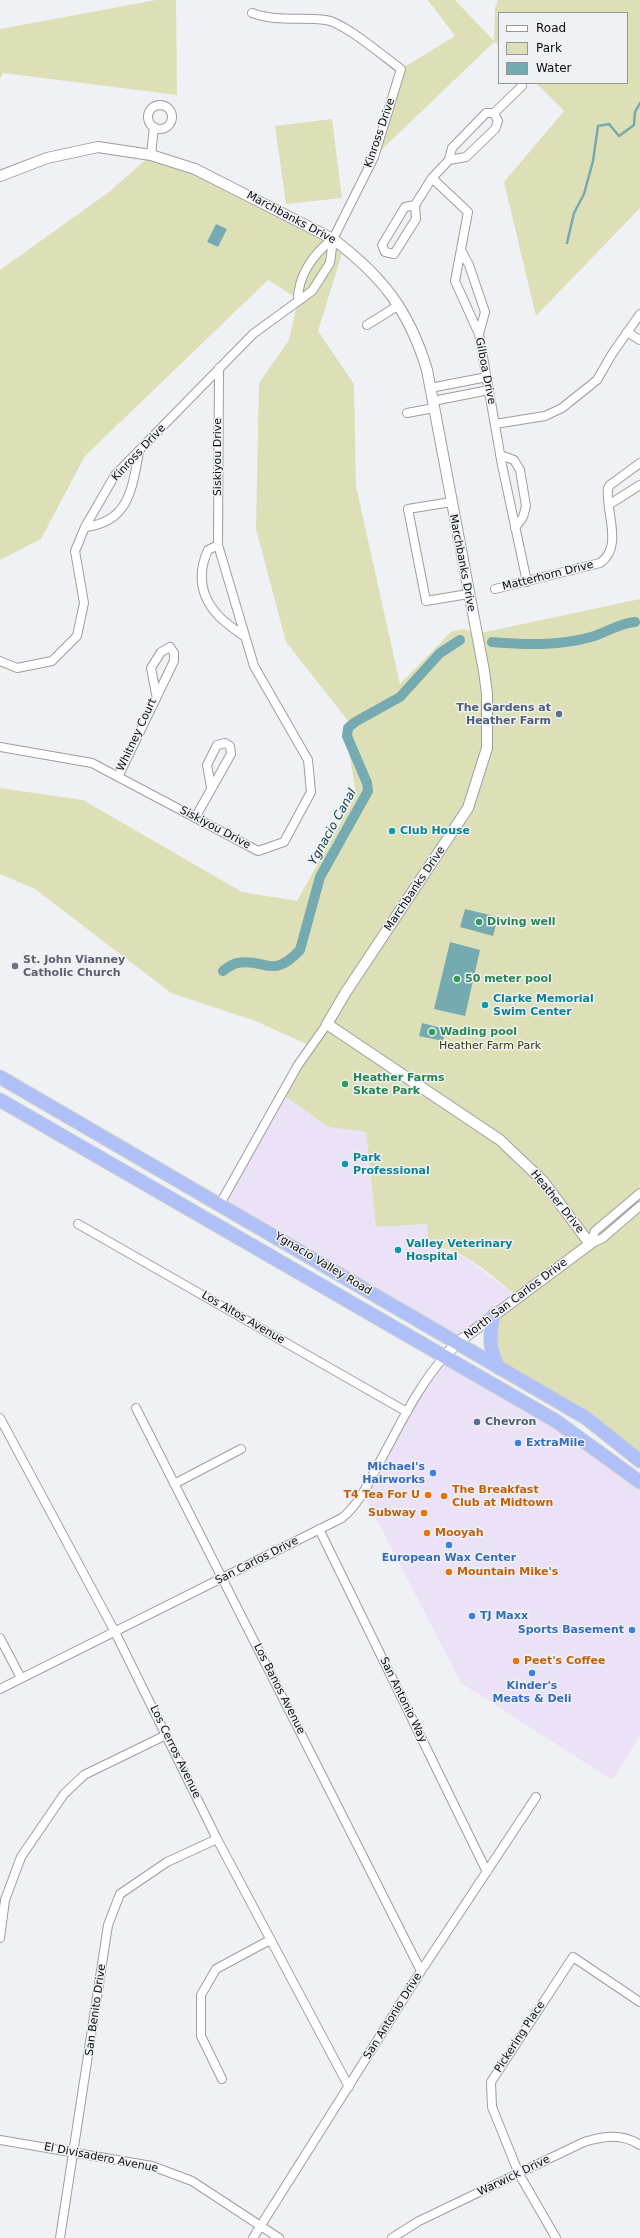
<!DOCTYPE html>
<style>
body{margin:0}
#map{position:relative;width:640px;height:2238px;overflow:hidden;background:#eff1f5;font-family:"DejaVu Sans",sans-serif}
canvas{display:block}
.legend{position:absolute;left:498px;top:12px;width:130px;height:72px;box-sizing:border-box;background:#eff1f5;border:1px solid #949699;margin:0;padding:5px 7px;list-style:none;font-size:12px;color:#0c0d0e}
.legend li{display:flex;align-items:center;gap:8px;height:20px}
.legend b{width:20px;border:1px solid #949699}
</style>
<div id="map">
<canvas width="640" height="2238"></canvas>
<ul class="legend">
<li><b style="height:5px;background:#fff"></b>Road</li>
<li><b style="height:11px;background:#dde0b7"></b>Park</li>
<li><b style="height:11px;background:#75aab1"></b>Water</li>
</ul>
</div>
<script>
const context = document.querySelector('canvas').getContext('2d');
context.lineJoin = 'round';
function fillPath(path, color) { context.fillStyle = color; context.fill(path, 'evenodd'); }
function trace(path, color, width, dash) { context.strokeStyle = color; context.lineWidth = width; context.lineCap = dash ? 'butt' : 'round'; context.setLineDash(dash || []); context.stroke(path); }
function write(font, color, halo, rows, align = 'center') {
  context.font = font + ' "DejaVu Sans",sans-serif'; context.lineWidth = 3; context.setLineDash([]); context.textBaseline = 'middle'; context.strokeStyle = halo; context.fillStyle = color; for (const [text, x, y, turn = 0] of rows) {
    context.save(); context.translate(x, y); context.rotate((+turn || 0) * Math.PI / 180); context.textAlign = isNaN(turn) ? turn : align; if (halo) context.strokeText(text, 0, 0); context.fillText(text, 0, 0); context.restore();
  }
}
fillPath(new Path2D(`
 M282,1094l46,33 38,5 10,95 51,-3 5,21 34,13 52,40 -61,45 -237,-139z
 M445,1356l195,126v254l-28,44 -151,-97 -98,-190 44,-81z`), '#ece2f7');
fillPath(new Path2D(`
 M156,0h20l1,95 -174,-22 -3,6v-50z
 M428,0h27l39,41 1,-33 3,-8h142v208l-104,108 -32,-134 60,-71 -28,-28h91v-70h-128v33l-5,-4 -120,115 27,-88 54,-33z
 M332,119l10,79 -56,6 -11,-78z
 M151,155l44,14 149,78 -26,84 36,53 2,102 44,198 52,-53 12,-2 12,5 164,-35v862l-141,-93 -6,-52 25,-19c-25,-19 -55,-52 -89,-50l-2,-23 -51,3 -10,-95 -38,-5 -46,-33 29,-48 -58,-26 -82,-27 -136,-104 -35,-15v-86l83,12 159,92 55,9 59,-106 -11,-70 4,-3 -63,-80 -30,-113 3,-146 30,-43 9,-41 -30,-19 -183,176 -44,83 -41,21v-290l109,-78z`), '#dde0b7');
fillPath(new Path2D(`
 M216,224l11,5 -9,18 -11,-5z
 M465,909l33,8 -5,19 -33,-9z
 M450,942l30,8 -15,66 -31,-7z
 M422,1023l23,6 -2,12 -24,-5z`), '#75aab1');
trace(new Path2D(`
 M567,243l7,-30 10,-19 9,-33 5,-35 11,-2 10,12 15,-11 1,-13 5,-9`), '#75aab1', 2.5);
trace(new Path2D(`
 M492,642c34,3 66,4 99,-5 15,-4 28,-14 44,-15
 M223,971c4,-3 9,-7 14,-8 28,-6 34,18 63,-13l20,-73 48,-86 -1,-8 -20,-47 1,-8 7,-6 45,-25 40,-44 20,-13`), '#75aab1', 10);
const minor = new Path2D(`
 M252,13c24,9 49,4 74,7 19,3 58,37 75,49l-27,88 -41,82
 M148 117a12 12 0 1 1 24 0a12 12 0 1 1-24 0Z
 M494,113l28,-27
 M151,155l3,-28
 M432,178l36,34 -13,69 24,53 23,131 25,117
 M415,205l-10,2 -23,38 3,7 9,2 22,-35 -1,-14 17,-27 17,-18 3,-12 34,-35h8l4,8 -3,8 -29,28 -17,3
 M461,250l8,15 16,47 -6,22
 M367,325l32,-20
 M627,332l13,8
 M430,388l57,-11
 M433,401l56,-11
 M407,413l27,-5
 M495,424l50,-8 17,-8 35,-28 15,-26 28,-40
 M500,455l14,5 6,10 6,36 -3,11 -8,11
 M451,502l-43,7 18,92 42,-7
 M610,504l30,-19
 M85,527c44,-5 47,-38 54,-75
 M218,545l-10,5c-10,22 -9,43 8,63 7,9 20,17 29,24
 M495,589l105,-26c24,-16 5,-52 8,-75l2,-3 30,-22
 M0,661l17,7 35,-7 25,-25 7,-33 -9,-52 10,-24 30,-52 138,-141 59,-43 18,-28 3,-24c-19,14 -35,36 -35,61
 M0,747l92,16 166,88 26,-9 27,-50 -3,-32 -54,-94 -36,-121 1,-177
 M118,777l56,-116v-8l-4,-6 -9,5 -10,16 5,26
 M195,818l36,-64 -1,-8 -5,-3 -8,2 -10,20 4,22
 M220,1204l78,-139 29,-41
 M78,1224l329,188
 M590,1244l5,-13 45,-38
 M590,1244l13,-6 37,-32
 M136,1408l285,563
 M0,1418l115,214 102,207 132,248
 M174,1484l67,-35
 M319,1529l168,343
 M0,1638l21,40
 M0,1689l342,-171c17,-14 26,-34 36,-53 20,-36 39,-78 67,-109
 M0,1938l5,-38 16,-43 43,-63 20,-19 82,-40
 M222,2079l-21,-43v-41l15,-26 54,-29
 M0,2140l152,26 40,15 87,57
 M60,2238l48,-313 12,-31 47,-32 50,-23
 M253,2238l168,-267 115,-174
 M392,2238l27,-17 165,-79c20,-6 38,-9 56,3
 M556,2238l-37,-64 -27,-67 -1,-25 82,-125 67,45`);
const tertiary = new Path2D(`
 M0,176l47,-18 51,-11 53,8 44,14 138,70c49,37 76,71 94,131l57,301 3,23v54l-19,60 -122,184 -19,32 173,116 43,41 47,63 -133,99 -12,13`);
const trunk = new Path2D(`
 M0,1077l586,341 54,43
 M0,1100l556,321 84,61
 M493,1316c-3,20 -5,33 6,52`);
trace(minor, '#9c9ea2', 10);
trace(tertiary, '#9c9ea2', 12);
trace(trunk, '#cecfcf', 15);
trace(minor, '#fff', 8);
trace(tertiary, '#fff', 10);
trace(trunk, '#aec0f7', 13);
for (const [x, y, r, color] of [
 [559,714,4,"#5c6f8a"],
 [392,831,4,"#0f9aa8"],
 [479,922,4,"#2e9e5b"],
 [15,966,4,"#6b7280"],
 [457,979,4,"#2e9e5b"],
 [485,1005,4,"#0f9aa8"],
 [432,1032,4,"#2e9e5b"],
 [345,1084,4,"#2e9e5b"],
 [345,1164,4,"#0f9aa8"],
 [398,1250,4,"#0f9aa8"],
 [477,1422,4,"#5c6f8a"],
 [518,1443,4,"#3f7fe0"],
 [433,1473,4,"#3f7fe0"],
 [428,1495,4,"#e8710a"],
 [444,1496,4,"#e8710a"],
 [424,1513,4,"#e8710a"],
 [427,1533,4,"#e8710a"],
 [449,1545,4,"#3f7fe0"],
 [449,1572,4,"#e8710a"],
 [472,1616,4,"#3f7fe0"],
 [632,1630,4,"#3f7fe0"],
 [516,1661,4,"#e8710a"],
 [532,1673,4,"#3f7fe0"]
]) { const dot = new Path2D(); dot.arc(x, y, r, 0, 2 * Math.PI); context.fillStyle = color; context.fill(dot); trace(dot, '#eff1f5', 1.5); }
write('11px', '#0c0d0e', '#eff1f5', [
 ["Kinross Drive",380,133,-71],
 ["Marchbanks Drive",291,218,28],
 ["Gilboa Drive",485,371,79],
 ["Kinross Drive",139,453,-47],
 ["Siskiyou Drive",218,457,-90],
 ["Marchbanks Drive",462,563,79],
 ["Matterhorn Drive",548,576,-14],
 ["Whitney Court",137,735,-65],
 ["Siskiyou Drive",215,828,28],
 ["Marchbanks Drive",415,889,-56],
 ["Heather Drive",557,1202,51],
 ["Ygnacio Valley Road",323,1264,31],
 ["North San Carlos Drive",516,1299,-37],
 ["Los Altos Avenue",243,1318,30],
 ["San Carlos Drive",257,1561,-27],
 ["Los Banos Avenue",279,1689,63],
 ["San Antonio Way",403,1700,64],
 ["Los Cerros Avenue",175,1752,64],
 ["San Benito Drive",96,2010,-82],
 ["San Antonio Drive",393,2016,-58],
 ["Pickering Place",520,2037,-57],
 ["El Divisadero Avenue",101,2158,11],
 ["Warwick Drive",514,2176,-26]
]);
write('bold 11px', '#4e5e75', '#eff1f5', [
 ["The Gardens at",551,708],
 ["Heather Farm",551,721],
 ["Chevron",485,1422,"left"]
], 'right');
write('bold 11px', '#0d838f', '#eff1f5', [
 ["Club House",400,831],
 ["Clarke Memorial",493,999],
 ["Swim Center",493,1012],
 ["Park",353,1158],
 ["Professional",353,1171],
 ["Valley Veterinary",406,1244],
 ["Hospital",406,1257]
], 'left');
write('bold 11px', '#27864d', '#eff1f5', [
 ["Diving well",487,922],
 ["50 meter pool",465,979],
 ["Wading pool",440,1032],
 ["Heather Farms",353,1078],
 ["Skate Park",353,1091]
], 'left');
write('bold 11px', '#5b616d', '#eff1f5', [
 ["St. John Vianney",23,960],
 ["Catholic Church",23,973]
], 'left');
write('11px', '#393a06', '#eff1f5', [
 ["Heather Farm Park",490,1046]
]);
write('bold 11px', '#366cbe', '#eff1f5', [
 ["ExtraMile",526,1443],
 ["Michael's",425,1467,"right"],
 ["Hairworks",425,1480,"right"],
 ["European Wax Center",449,1558,"center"],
 ["TJ Maxx",480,1616],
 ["Sports Basement",624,1630,"right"],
 ["Kinder's",532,1686,"center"],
 ["Meats & Deli",532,1699,"center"]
], 'left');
write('bold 11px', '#c56008', '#eff1f5', [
 ["The Breakfast",452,1490],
 ["Club at Midtown",452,1503],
 ["T4 Tea For U",420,1495,"right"],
 ["Subway",416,1513,"right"],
 ["Mooyah",435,1533],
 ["Mountain Mike's",457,1572],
 ["Peet's Coffee",524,1661]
], 'left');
write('italic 12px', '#114349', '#eff1f5', [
 ["Ygnacio Canal",333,827,-61]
]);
</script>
